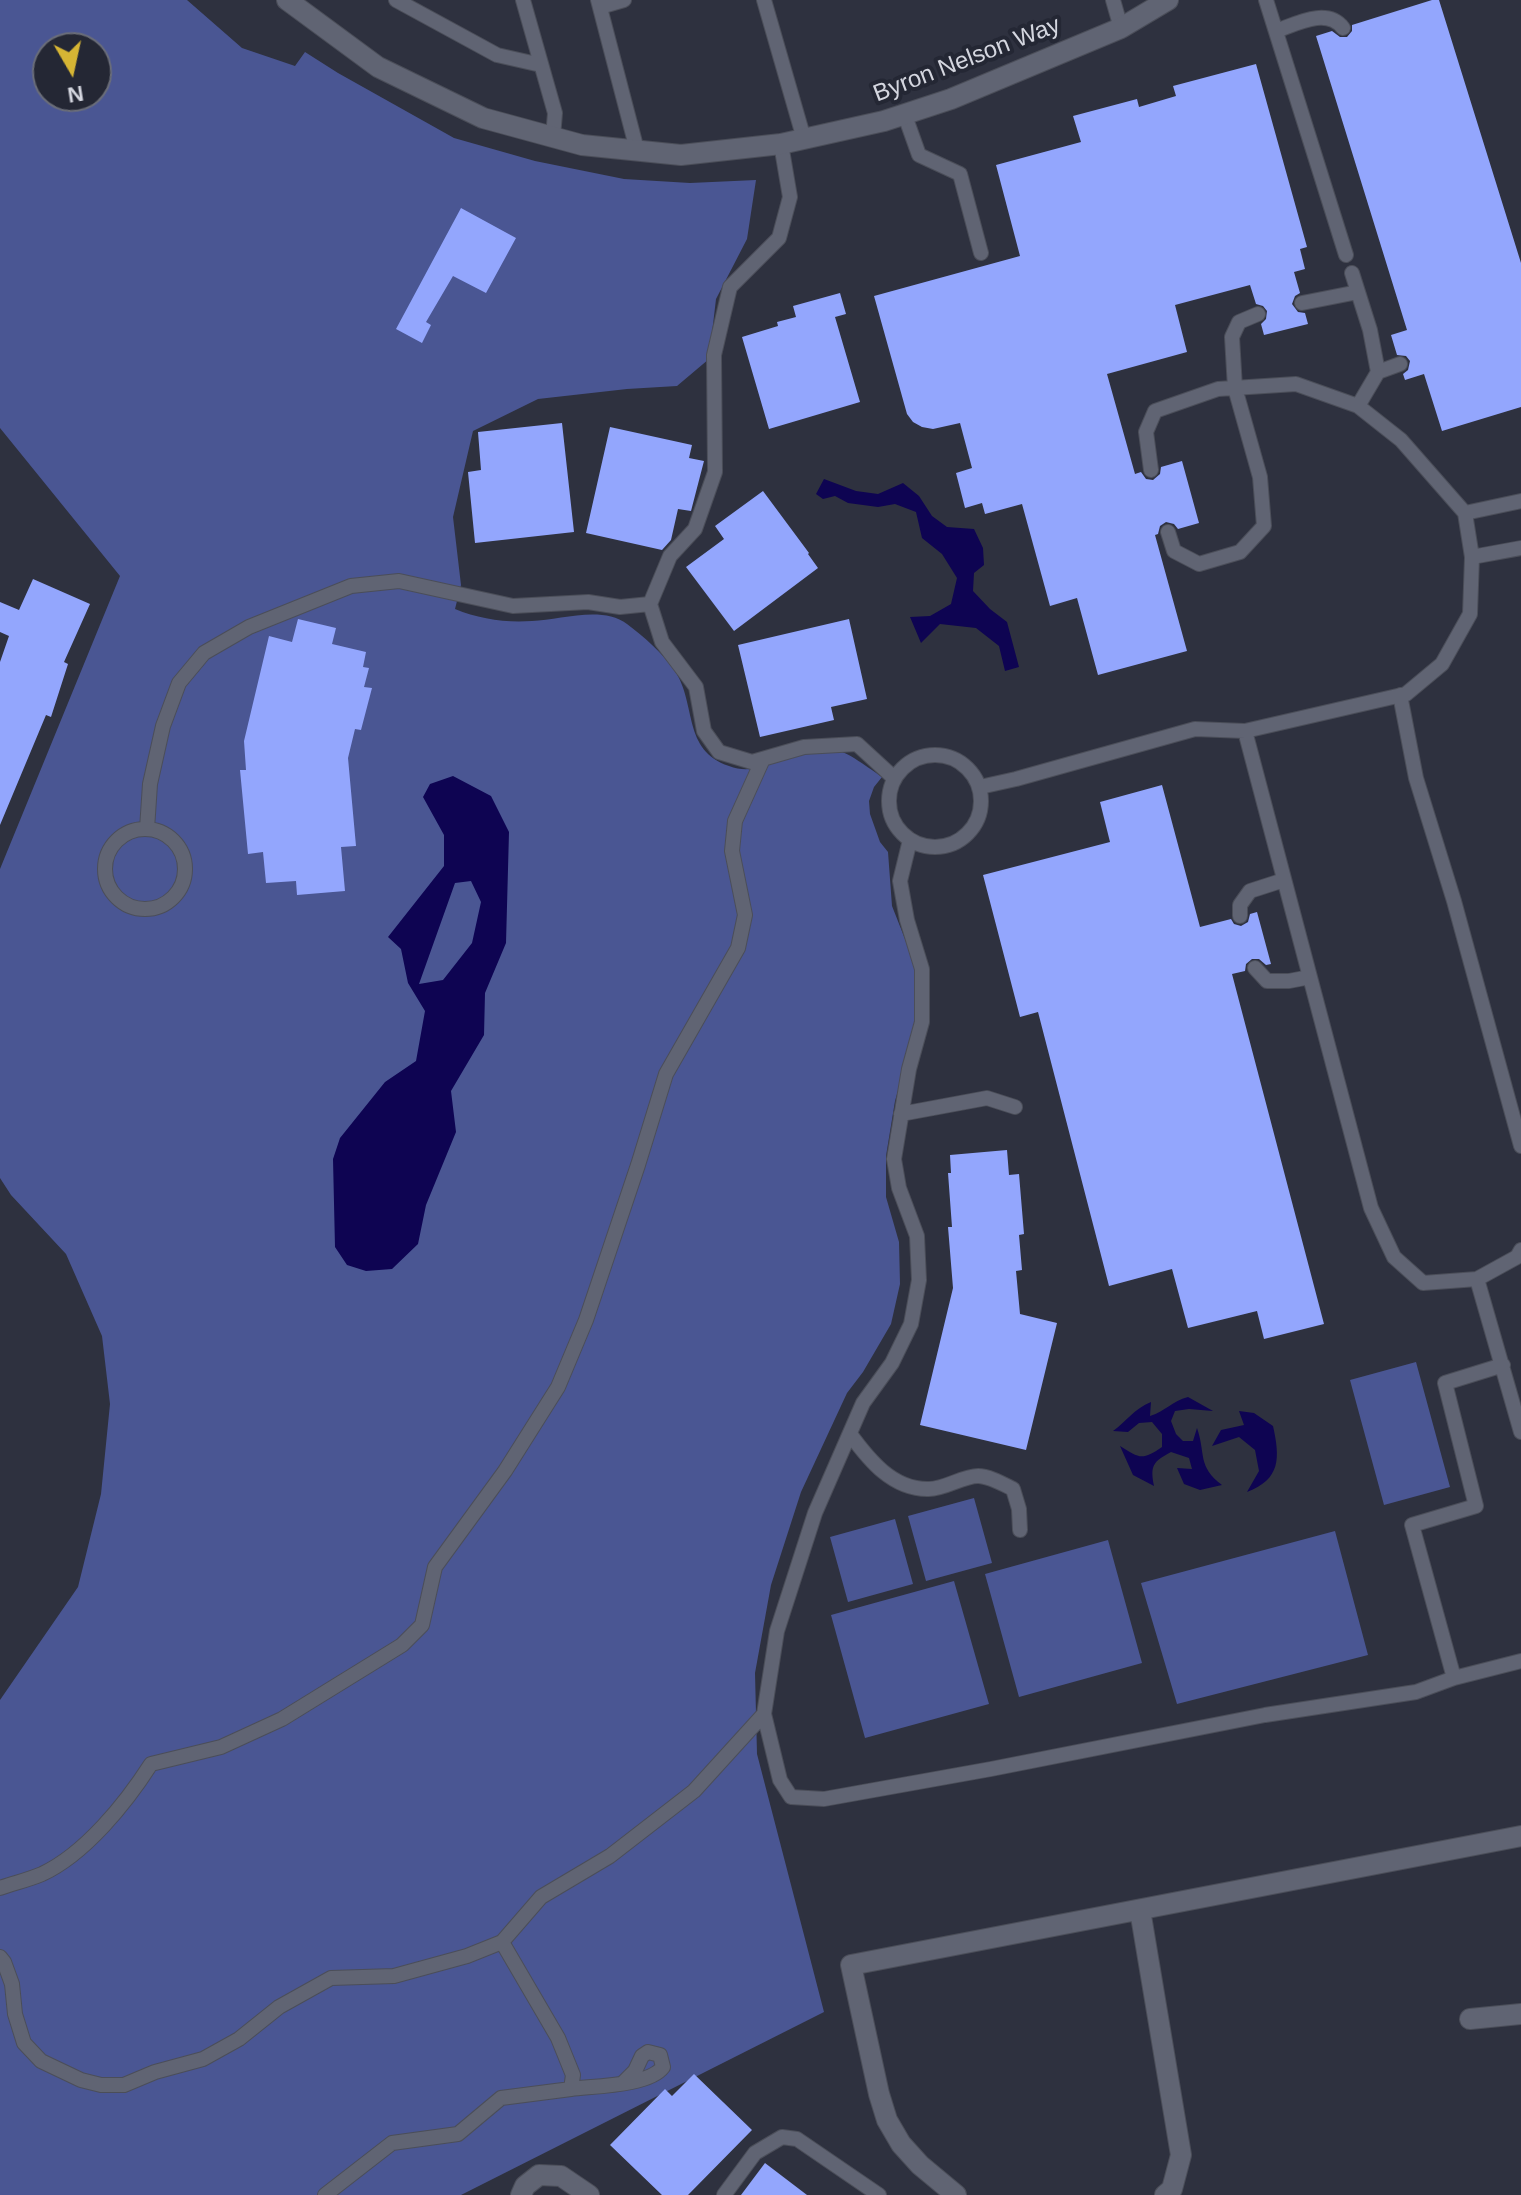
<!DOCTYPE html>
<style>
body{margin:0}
#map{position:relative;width:1521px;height:2195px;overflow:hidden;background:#2e313f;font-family:Arial,sans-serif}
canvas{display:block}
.north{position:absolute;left:32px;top:32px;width:80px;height:80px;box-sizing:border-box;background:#242734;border:2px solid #6a6d78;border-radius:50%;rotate:171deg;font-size:22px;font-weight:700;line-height:32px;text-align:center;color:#d4d6df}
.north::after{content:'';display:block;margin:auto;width:28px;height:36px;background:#d6b534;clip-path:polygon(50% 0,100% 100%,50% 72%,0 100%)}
</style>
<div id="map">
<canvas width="1521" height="2195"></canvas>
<div class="north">N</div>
</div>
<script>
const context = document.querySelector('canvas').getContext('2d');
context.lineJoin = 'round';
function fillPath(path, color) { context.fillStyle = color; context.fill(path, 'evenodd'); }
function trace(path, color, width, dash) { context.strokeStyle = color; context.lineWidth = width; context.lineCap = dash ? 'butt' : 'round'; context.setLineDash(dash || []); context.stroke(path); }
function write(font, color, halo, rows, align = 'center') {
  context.font = font + ' Arial,sans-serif'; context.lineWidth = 8; context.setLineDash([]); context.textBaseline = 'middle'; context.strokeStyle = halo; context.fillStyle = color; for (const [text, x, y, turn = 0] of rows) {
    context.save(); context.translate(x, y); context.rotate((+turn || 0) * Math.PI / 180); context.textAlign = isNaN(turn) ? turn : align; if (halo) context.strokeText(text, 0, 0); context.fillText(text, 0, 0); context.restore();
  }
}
fillPath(new Path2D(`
 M0,0h187l55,48 53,18 10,-14 33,21 116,65 81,23 89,18 66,4 66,-3 -9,59 -31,60 -7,60 -32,27 -50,3 -89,10 -65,32 -20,86 8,68 -6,24c24,10 51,14 77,12 28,-1 70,-16 95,3 17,13 36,29 48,47 22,34 7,79 54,95 29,11 49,-10 75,-16 8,-2 22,-2 31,0 12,1 35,19 47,27l-8,10 -5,14 1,13 10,28 8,10 4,54 26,66v35l-6,35 -17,59 -9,55v41l13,45 1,42 -9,40 -28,48 -16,21 -46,99 -30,93 -16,88 2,81 67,258 -363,183h-461v-495l78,-113 23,-93 9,-90 -8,-68 -36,-82 -55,-59 -11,-17v-309l120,-293 -120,-148zM48,48h48v48h-48z
 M1416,1362l34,125 -66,18 -34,-125z
 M974,1498l18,65 -66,18 -18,-65z
 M895,1519l18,65 -65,18 -18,-65z
 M1335,1531l33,124 -191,49 -36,-121z
 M1108,1540l34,123 -123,34 -34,-123z
 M954,1581l35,123 -124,34 -34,-123z`), '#4a5693');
fillPath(new Path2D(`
 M824,479l32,12 22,3 25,-11 16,13 13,20 15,11 27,2 9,19 1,17 -10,8 -1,18 17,18 17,13 12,45 -14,4 -6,-25 -23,-18 -36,-4 -19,19 -11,-26 20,-1 21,-12 6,-26 -15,-24 -20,-16 -6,-26 -21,-8 -17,3 -30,-4 -13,-7 -12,3 -7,-5z
 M453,776l38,20 18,36 -3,111 -21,50 -1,42 -33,56 5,41 -30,73 -8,39 -26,25 -26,2 -19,-6 -12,-18 -2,-88 7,-21 45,-56 31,-21 9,-50 -17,-28 -7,-34 -13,-12 56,-71v-31l-21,-38 7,-13zM471,881l10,21 -9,41 -29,37 -24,4 36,-101z
 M1188,1397l25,14 -24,-2 -14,2 -4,10 5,13 7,7h10l4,-13c9,26 0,38 25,57l-22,5 -16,-6 -7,-16 15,1 -3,-11 -18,-6c-18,10 -21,13 -17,34l-21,-11 -13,-29c19,12 22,15 42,1v-13l-10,-12 -13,1 -11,9 -15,-1c15,-11 21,-22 38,-29l-1,14c16,-5 22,-15 38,-19z
 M1239,1411l15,2 19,13c7,32 8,53 -26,66l12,-21 -4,-21 -16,-13 -27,9 9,-16 23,-5z`), '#0e0452');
fillPath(new Path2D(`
 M1432,0h7l82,263v144l-79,24 -18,-57 -19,6 -2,-6 5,-4 2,-9 -4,-5 -9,-1 -6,-20 16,-5 -91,-294 16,-5 8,6h7l5,-6v-6z
 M1256,64l51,183 -7,2 5,20 -11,3 6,21 -5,3 -3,8 6,8 7,1 3,11 -44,11 -3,-11 5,-5 1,-8 -4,-5 -7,-2 -6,-19 -75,20 12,47 -80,22 28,100 6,-2 5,7 7,1 7,-6 1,-7 21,-6 17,62 -21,6 -4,-5 -8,-2 -6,4 -2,8 -3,1 32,116 -89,24 -21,-77 -27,8 -28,-102 -37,10 -3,-11 -17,5 -9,-35 16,-5 -12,-45 -27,6 -11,-2 -9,-5 -6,-8 -33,-118 146,-40 -24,-91 85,-23 -8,-26 64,-17 2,8 37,-11 -3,-10z
 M461,208l55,30 -30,55 -33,-17 -27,46 5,3 -9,18 -26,-14z
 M840,293l6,21 -11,3 25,85 -91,27 -27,-92 36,-11 -1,-4 19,-5 -3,-11z
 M562,423l12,109 -99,11 -7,-71 13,-2 -3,-38z
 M610,427l82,18 -3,13 15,3 -13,50 -13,-2 -7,31 -9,10 -76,-17z
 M763,491l46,62 -1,1 10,14 -84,63 -48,-64 38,-28 -9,-13z
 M33,579l57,25 -26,58 4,2 -17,53 -5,-2 -46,110v-163l9,-26 -9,-4v-30l19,8z
 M298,619l38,9 -4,16 34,8 -3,15 6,1 -5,19 8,1 -11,42 -6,-1 -7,29 8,88 -15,1 4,44 -48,4 -1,-14 -30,2 -3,-31 -15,2 -8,-84h6l-2,-29 25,-105 23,6z
 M849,619l18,80 -36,8 3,13 -74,17 -22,-92z
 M1162,785l38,142 31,-8 3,5 7,2 7,-4 2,-8 7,-2 14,52 -5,1 -7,-6h-7l-6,5 -1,7 -13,3 92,350 -60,15 -7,-28 -69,17 -16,-59 -63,17 -71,-274 -18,5 -37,-142 127,-33 -10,-40z
 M1007,1150l2,25 10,-1 5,60 -5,1 3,35 -6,1 4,43 37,9 -31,127 -106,-25 33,-137 -5,-61h4l-4,-54h3l-1,-18z
 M694,2074l58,56 -64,65h-26l-52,-50 55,-56 7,7z
 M765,2163l42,32h-66z`), '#93a6fd');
const service = new Path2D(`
 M396,0l101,55 44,10
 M523,0l32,113 -2,24
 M598,0l39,150
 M764,0l40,139
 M1113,0l8,28
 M1266,0l80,255
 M600,7l24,-7
 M1276,31c20,-7 51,-24 67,-3
 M904,113l15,42 41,19 21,79
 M781,144l9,53 -11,41 -49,49 -16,68 1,117 -20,57 -25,27 -20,48 12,38 34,45 8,44 15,21 33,10 52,-15 53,-3 37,34
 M1352,273l18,57 8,42 -20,34
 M1302,303l56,-11
 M1378,372l22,-8
 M1465,513l56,-12
 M1168,532l6,19 25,13 41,-12 24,-26 -4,-49 -25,-89 -3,-51 7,-15 19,-8
 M1472,557l49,-9
 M1400,695l16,83 38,123 67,245
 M1245,731l126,477 23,49 29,26 54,-4 40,-22 4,-7
 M889 801a46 46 0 1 1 92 0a46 46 0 1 1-92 0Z
 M980,787l36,-8 179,-50 50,2 161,-37 36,-30 28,-50 2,-57 -7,-44 -64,-73 -43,-34 -62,-22 -78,5 -63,22 -9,21 5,38
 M147,829l3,-45 13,-58 16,-43 25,-30 45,-26 102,-41 48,-5 114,25 75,-4 32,5 30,-3
 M105 869a40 40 0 1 1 80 0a40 40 0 1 1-80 0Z
 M910,840l-10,41 7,39 15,49v53l-13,47 -15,90 5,29 18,48 2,44 -8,44 -19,39 -29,40 -48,110 -38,118 -13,83 16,66 11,17 33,2 167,-30 274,-54 151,-23 38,-14
 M1240,916v-11l10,-14 34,-11
 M1255,968l12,13h22l21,-4
 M901,1114l86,-16 28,9
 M1477,1279l44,153
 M1503,1365l-58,18 31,123 -64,19 42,153 67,-17
 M850,1434c19,26 43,56 79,55 16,0 34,-13 49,-13 11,0 25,8 35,13l6,20 1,21
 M0,1888c14,-5 28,-8 42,-14 43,-20 84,-71 109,-110l70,-17 61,-28 120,-74 20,-20 13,-58 70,-96 53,-84 28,-67 52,-155 28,-91 72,-126 7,-33 -13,-64 3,-30 28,-62
 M0,1957l4,5 8,22 3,30 9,29 17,18 40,19 20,5h23l31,-13 48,-13 36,-20 40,-32 52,-29 63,-2 73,-20 35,-14 39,-45 69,-41 84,-65 70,-77
 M571,2089c22,-3 78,-3 92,-22l-3,-12 -12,-3 -6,4 -7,15 -12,12
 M325,2195l67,-52 66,-9 43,-36 70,-9 2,-14 -15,-37 -56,-96
 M724,2195l31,-42 27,-16 15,2 82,56`);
const minor = new Path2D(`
 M287,0l91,67 105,51 99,27 99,10 100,-11 103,-23 67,-22 170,-71 47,-28
 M1140,1910l41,245 -9,34 -7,6
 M1470,2019l51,-5
 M521,2195l4,-9 14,-11 22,1 28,19
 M956,2195l-36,-30 -19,-21 -14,-24 -8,-26 -28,-129 670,-129`);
trace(service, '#4b4e59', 16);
trace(minor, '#4b4e59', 22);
trace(service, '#606473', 14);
trace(minor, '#606473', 20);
write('24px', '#d4d6df', '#242734', [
 ["Byron Nelson Way",967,60,-21]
]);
</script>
